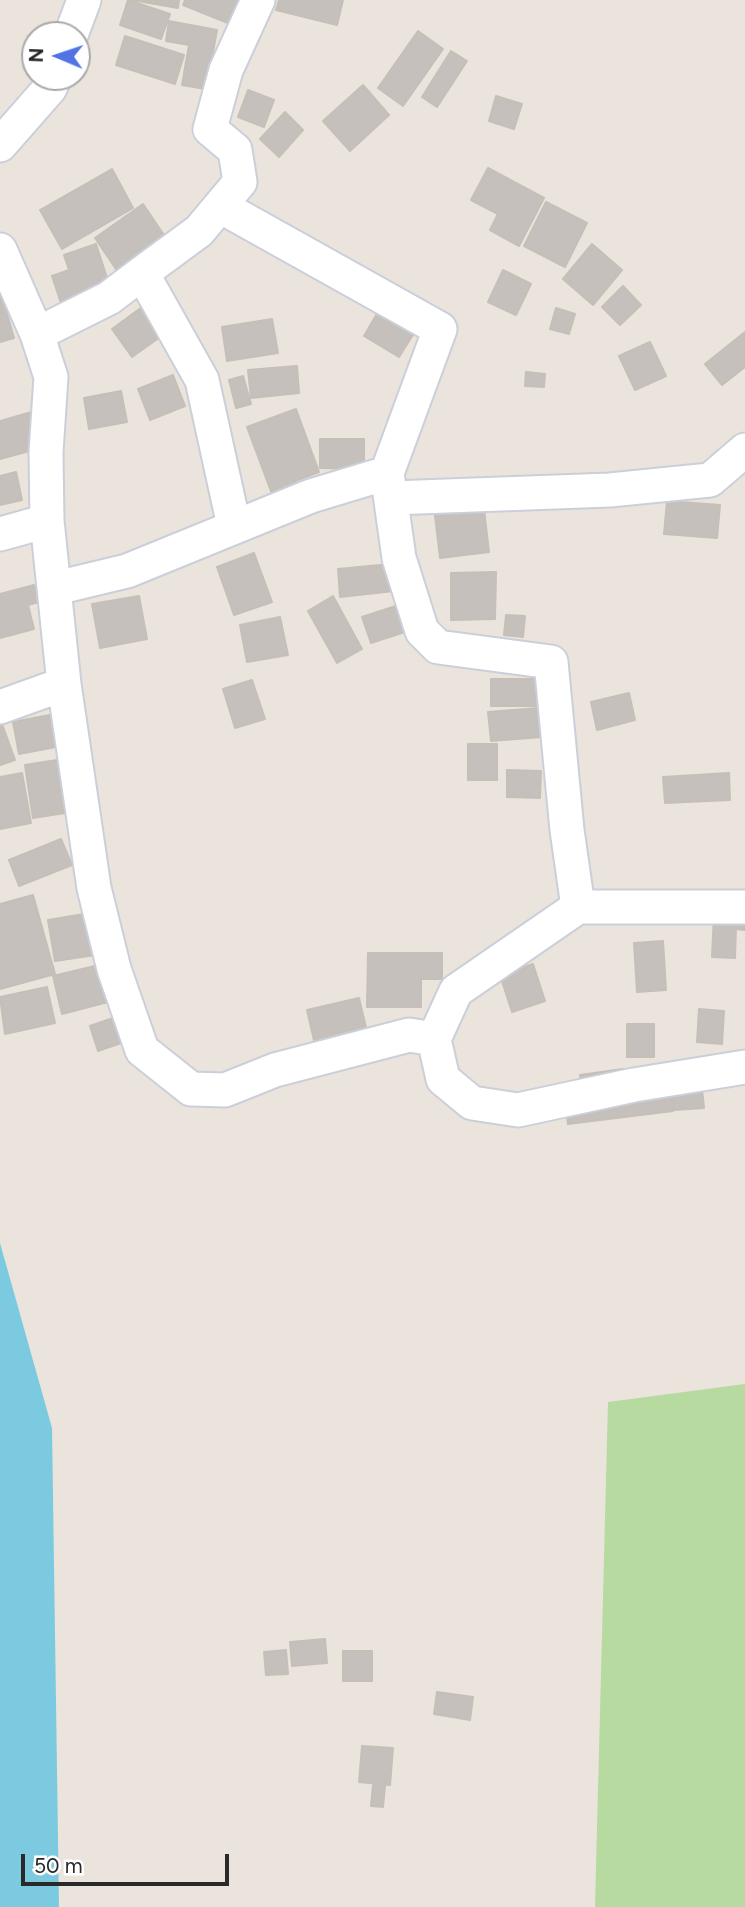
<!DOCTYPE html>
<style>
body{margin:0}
#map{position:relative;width:745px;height:1907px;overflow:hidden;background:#eae4dd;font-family:Figtree,sans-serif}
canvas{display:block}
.north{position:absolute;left:21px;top:21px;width:70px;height:70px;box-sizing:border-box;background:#fff;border:2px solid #a9a9a9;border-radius:50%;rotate:272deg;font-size:19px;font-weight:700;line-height:28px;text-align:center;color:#292929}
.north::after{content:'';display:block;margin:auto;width:24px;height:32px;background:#5173e3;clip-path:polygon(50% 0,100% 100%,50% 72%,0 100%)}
.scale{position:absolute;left:21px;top:1854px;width:208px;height:32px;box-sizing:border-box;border:4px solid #292929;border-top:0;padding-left:9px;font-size:21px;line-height:24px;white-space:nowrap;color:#292929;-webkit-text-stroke:5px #fff;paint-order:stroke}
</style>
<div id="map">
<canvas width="745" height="1907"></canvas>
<div class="north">N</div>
<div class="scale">50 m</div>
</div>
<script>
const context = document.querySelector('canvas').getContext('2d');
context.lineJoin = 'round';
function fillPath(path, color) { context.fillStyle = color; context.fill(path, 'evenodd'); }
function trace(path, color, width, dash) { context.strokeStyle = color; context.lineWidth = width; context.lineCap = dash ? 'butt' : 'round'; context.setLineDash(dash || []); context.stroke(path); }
fillPath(new Path2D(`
 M745,1384v523h-150l13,-505z`), '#b6daa0');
fillPath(new Path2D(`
 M0,1243l52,185 7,479h-59z`), '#7ccadf');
const building = new Path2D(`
 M128,0l42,14 -9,25 -41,-14z
 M132,0h47l-1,8z
 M185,0h63l-10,27 -55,-22z
 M279,0h64l-6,25 -61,-15z
 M169,21l48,9 -6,33 6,28 -35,-6 7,-40 -23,-4z
 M418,31l25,18 -40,57 -25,-18z
 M125,36l59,19 -9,29 -59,-19z
 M451,51l16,10 -30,46 -15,-10z
 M363,85l26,30 -39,36 -27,-30z
 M248,90l26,10 -10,27 -26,-10z
 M496,96l26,8 -8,25 -25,-8z
 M285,112l18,18 -24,27 -19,-18z
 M488,168l56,30 -25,48 -29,-16 8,-16 -27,-14z
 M112,169l21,39 -71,41 -22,-39z
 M546,202l41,21 -22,44 -41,-21z
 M143,204l27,40 -48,34 -27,-40z
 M96,244l14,43 -49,16 -9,-27 17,-6 -5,-15z
 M592,244l30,26 -29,35 -30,-26z
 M503,270l28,14 -15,31 -28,-13z
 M623,286l18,19 -21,20 -18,-18z
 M0,290l14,48 -14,4z
 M388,295l36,22 -25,40 -35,-21z
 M142,307l21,28 -31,22 -20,-28z
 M556,308l19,6 -6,20 -19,-5z
 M272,319l6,34 -51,8 -5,-34z
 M745,332v35l-23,18 -17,-21z
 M650,342l16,34 -31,14 -16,-34z
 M297,366l2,27 -48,5 -3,-28z
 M526,372l19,2 -1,13 -19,-1z
 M173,375l12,31 -35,14 -12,-31z
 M243,376l8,28 -15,4 -7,-28z
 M121,391l6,31 -38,7 -5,-31z
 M296,409l23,63 -24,9 4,12 -24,9 -28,-75z
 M35,411l9,36 -44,12v-38z
 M320,439h44v30l-44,-1z
 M16,472l6,28 -22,5v-29z
 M483,501l6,51 -49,6 -6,-51z
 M667,501l53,4 -3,33 -53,-4z
 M254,553l18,49 -38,13 -17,-48z
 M391,564l3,27 -54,6 -2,-28z
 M496,572l-1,47 -44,1v-47z
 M34,585l5,17 -11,3 6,24 -34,9v-44z
 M139,596l8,43 -47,9 -8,-44z
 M333,596l29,53 -25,14 -29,-52z
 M405,603l9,26 -43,14 -9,-26z
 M506,615l19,1 -2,21 -19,-2z
 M280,617l8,38 -41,7 -7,-37z
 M491,679h48l-1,27h-47z
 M252,680l13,39 -30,9 -12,-39z
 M629,693l6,27 -38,10 -6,-28z
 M539,708l3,29 -51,4 -3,-29z
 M55,714l6,32 -42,8 -6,-32z
 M2,724l13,36 -15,5v-40z
 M468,744h29v36h-29z
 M70,758l8,53 -45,7 -8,-53z
 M507,770l34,1 -1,27 -33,-1z
 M22,773l9,50 -31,6v-52z
 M729,773l1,27 -65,3 -2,-26z
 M61,839l11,26 -53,21 -10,-26z
 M715,893l22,1 -2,64 -23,-1z
 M33,895l22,79 -55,15v-85z
 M741,899h4v31l-9,-1z
 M96,912l6,42 -47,7 -7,-41z
 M663,941l3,49 -29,2 -3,-49z
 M368,953h74v26h-21v28h-54z
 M533,964l12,37 -33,11 -12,-37z
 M99,965l9,37 -46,12 -9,-38z
 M47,987l8,36 -50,11 -5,-37z
 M359,998l9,38 -52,13 -9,-39z
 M699,1009l25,2 -2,33 -25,-2z
 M116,1017l8,25 -26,9 -8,-25z
 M627,1024h27v33h-27z
 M699,1061l5,47 -30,2 -4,-47z
 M623,1069l2,14 44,-6 4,34 -105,13 -4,-30 18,-2 -2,-17z
 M325,1639l2,24 -35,3 -2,-24z
 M286,1650l2,24 -22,1 -2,-23z
 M343,1651h29v30h-29z
 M437,1692l36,5 -3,23 -36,-6z
 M362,1746l31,2 -3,37 -31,-3z
 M373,1785l12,1 -2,21 -12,-1z`);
fillPath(building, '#c5c0bc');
trace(building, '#c5bfb7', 2);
const minor = new Path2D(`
 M71,35l13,-35
 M0,145l50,-57 5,-11
 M220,206l220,123 -53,144
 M0,250l37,84 14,43 -5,75 1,69 17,163 30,204 20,81 28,81 49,39 34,1 50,-20 134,-35 25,4 9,40 29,24 46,7 116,-25 111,-18
 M142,273l60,107 32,146
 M37,334l72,-36 33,-25 57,-42 41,-49 -5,-32 -25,-21 16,-59 32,-70
 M392,498l218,-8 100,-10 35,-30
 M0,534l47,-13
 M56,588l71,-17 184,-75 76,-23 12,85 23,73 16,16 113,15 16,168 11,77
 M0,707l64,-23
 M434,1039l22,-48 122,-84h167`);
trace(minor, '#cbcfd9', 37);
trace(minor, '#fff', 33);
</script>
